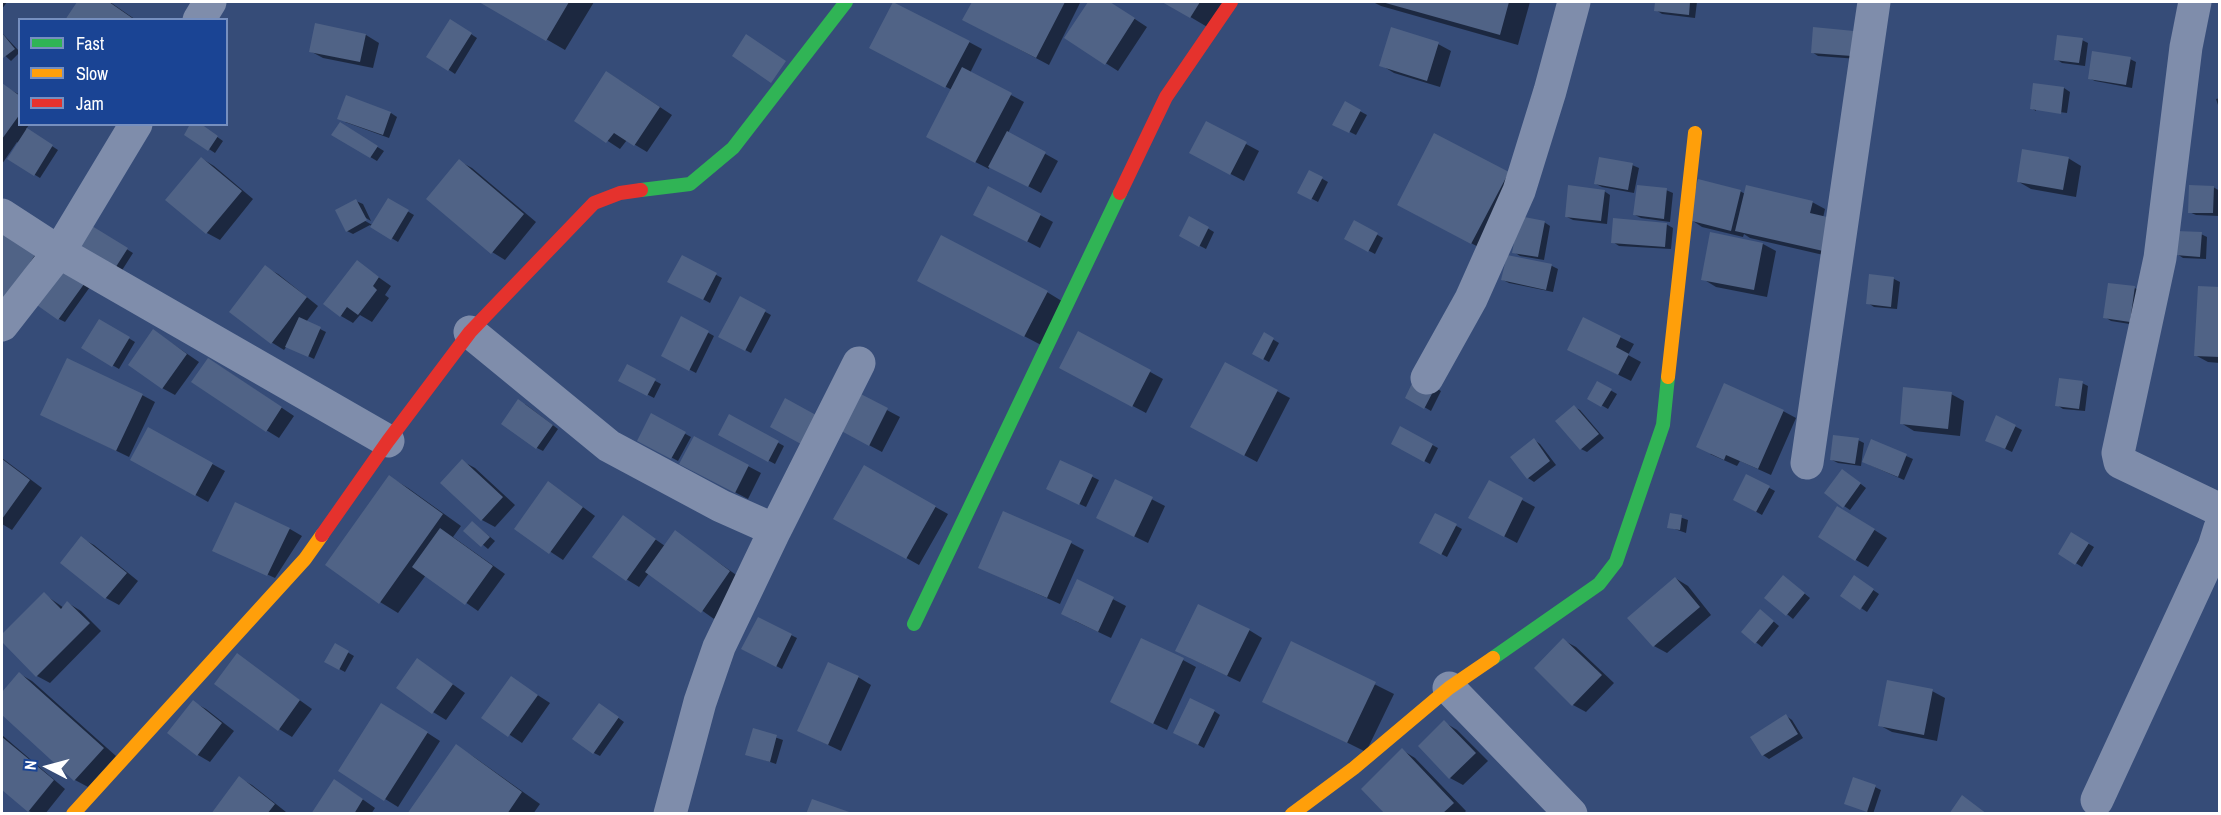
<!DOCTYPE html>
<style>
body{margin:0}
#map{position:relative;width:2221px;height:815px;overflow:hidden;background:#364c78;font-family:"Archivo Narrow",sans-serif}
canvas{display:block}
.frame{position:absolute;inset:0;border:3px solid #fff;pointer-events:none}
.legend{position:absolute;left:18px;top:18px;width:210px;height:108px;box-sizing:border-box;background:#1a4494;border:2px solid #768fbf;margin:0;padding:8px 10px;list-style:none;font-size:18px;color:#fff}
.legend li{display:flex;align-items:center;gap:12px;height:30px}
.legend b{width:30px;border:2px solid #768fbf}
.north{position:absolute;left:18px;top:737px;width:60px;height:60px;-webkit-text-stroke:4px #1a4494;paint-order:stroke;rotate:276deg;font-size:16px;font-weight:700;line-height:24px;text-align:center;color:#fff}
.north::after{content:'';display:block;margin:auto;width:21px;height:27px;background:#fff;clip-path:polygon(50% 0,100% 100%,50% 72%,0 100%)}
</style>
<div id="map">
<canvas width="2221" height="815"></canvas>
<div class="frame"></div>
<ul class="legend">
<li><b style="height:8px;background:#30b455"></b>Fast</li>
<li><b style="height:8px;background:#ff9f0a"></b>Slow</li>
<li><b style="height:8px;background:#e5322d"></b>Jam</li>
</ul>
<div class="north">N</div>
</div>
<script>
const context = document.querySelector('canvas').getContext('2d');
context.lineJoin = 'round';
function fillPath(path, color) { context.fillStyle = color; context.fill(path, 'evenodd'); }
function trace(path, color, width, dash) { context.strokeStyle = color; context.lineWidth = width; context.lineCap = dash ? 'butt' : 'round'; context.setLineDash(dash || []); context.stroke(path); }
fillPath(new Path2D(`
 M2,2h5l-5,7z
 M79,2h31l26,18h-69z
 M482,2h112l-29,48z
 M974,2h103l3,1 -31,62 -85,-45z
 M1090,2h19l38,25 -29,44 -52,-33z
 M1165,2h60l-16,26z
 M1373,2h157l-12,43 -137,-39z
 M1657,2h40l-2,16 -33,-4 -6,-4z
 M456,24l21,14 -22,36 -27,-18z
 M316,25l50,10 13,8 -6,25 -50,-10 -13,-7z
 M2,33l18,19 -9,9 -9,-8z
 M1860,36l-2,23 -40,-3 -6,-4z
 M2082,40l6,3 -3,23 -23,-3 -6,-4z
 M969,42l13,7 -12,24 54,29 -16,31 50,28 -17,32 -51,-27 -1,3 -49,-25 12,-54 -69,-36z
 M1438,44l13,7 -11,36 -46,-14 -13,-8z
 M2130,59l6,3 -4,26 -37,-7 -6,-3z
 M619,80l53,35 -25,37 -20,-12 -7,9 -44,-29z
 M2,85l18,10v29h10l-4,5 32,21 -18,28 -31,-19 10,-15 -2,-2 -15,22z
 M2064,88l6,4 -3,21 -31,-4v2l-5,-3z
 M2220,98v13l-4,-12z
 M1345,103l22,12 -11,20 -22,-11z
 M391,113l6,4 -8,21 -44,-16z
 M1207,123l52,28 -15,30 -40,-21z
 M199,124l24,17 -8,12 -29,-19z
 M340,124l44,27 -7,10 -44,-26z
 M1435,135l92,49 -37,69 -73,-38z
 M201,158l13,8 39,33 -33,41 -13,-7z
 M2068,158l13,8 -5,31 -45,-8 -12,-7z
 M459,161l13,7 64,54 -31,38 -13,-8z
 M1632,165l7,3 -5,25 -32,-6 -6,-3z
 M1310,172l18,10 -10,20 -19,-10z
 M2213,187l7,4 -1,25 -23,-1 -7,-3z
 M1666,190l7,3 -3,29 -29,-4 -6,-3z
 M1604,191l6,4 -3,29 -34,-4 -6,-3z
 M1740,191l5,3 67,8 13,7 -2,9 22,42 -95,-22 -6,-4 -1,3 -41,-10 -12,-8z
 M388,200l26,15 -16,27 -28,-17 -17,9 -6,-3 9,-30 7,3 8,17 -10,-6 -1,3 14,8z
 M1040,215l13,7 -13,26 -52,-27z
 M1190,218l24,14 -8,17 -25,-13z
 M1355,222l28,16 -8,16 -29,-15z
 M1544,222l6,4 -6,34 -24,-4 -6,-4z
 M1666,224l7,4 -2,21 -52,-3 -6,-4z
 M92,228l41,25 -14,22z
 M2,229l47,32 -31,45 -16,-10z
 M1712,234l51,10 13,7 -9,46 -51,-10 -13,-8z
 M2201,234l6,3 -1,22 -23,-1 -6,-4z
 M1508,256l44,10 6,3 -5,23 -44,-9 -6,-3z
 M682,257l40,21 -12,25 -41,-22z
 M357,262l34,24 -6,9 4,3 -17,24 -12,-7 -7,8 -12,-7z
 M63,264l29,20 -27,38 -6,-3z
 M265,267l13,7 40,32 -12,16 20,10 -12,27 -27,-13 -3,4 -13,-8z
 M1870,276l24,3 6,3 -3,27 -23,-2 -6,-4z
 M2135,288l6,4 -5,33 -25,-4 -6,-4z
 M2220,289v74l-12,-1 -13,-7z
 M938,291l109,1 18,11 -22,43z
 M740,298l31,17 -20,38 -31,-16z
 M682,318l32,18 -18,37 -33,-17z
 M1583,319l51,25 -6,11 13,7 -10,19 -49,-24z
 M100,321l35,21 -16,27 -36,-21z
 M154,331l45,31 -24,33 -13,-7z
 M1079,333l84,46 -17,34 -72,-38z
 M1264,334l15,9 -10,19 -15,-8z
 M1226,364l64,34 -33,64 -52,-28z
 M627,366l34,18 -7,14 -34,-18z
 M221,367l73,49 -15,22 -13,-8z
 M1417,377l24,14 -10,20 -24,-14z
 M1598,383l19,11 -9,15 -19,-11z
 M2082,383l6,3 -3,25 -22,-2 -6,-4z
 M853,392l47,25 -18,35 -34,-18z
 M1951,394l13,7 -4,35 -46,-5 -13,-8z
 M142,395l13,7 -26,55 -74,-36z
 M525,404l33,25 -15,22 -6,-3z
 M1574,407l6,3 24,28 -17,14 -6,-3z
 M1783,411l13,7 -25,57 -31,-14 -3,5 -27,-12z
 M651,415l40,22 -13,24 -39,-21z
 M730,416l54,30 -9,18 -55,-29z
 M1997,417l25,13 -10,22 -19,-9z
 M1401,428l37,20 -8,16 -37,-20z
 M149,429l76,42 -17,31 -76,-43z
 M695,438l66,35 -13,26 -54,-28z
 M1534,440l6,4 16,21 -22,17 -6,-4z
 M1858,440l6,3 -3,23 -23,-3 -6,-3z
 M1872,441l41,18 -9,21 -34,-15z
 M2,458l40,30 -30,42 -10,-6z
 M462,461l13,7 40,37 -20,22 -13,-7z
 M1061,462l38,18 -13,27 -32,-15z
 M864,467l84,47 -29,51 -84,-47z
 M1848,474l18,14 -16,22 -6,-4z
 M1747,476l28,15 -13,24 -27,-15z
 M390,477l18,11 53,38 -8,11 52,37 -27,37 -52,-36 -28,38 -18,-11z
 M1116,481l49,25 -17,37 -37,-18z
 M1489,482l46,25 -18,36 -34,-18z
 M561,491l34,25 -32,44 -47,-31z
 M1671,514l17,6 -2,13 -17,-6z
 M1436,515l26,14 -15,28 -26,-14z
 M1851,515l36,23 -19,29 -12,-7z
 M623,517l42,29 10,-14 67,47 -28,40 -65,-46 -10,14 -13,-8z
 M472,522l23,19 -7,8 -23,-19z
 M290,529l12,7 -27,42 -50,-23z
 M2072,534l22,13 -12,20 -22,-14z
 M81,538l13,7 44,36 -19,24 -13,-7 -44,-35z
 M1071,543l13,7 -24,54 -80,-36z
 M1675,578l13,8 23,29 -44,38 -13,-7z
 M1078,581l48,25 -15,32 -36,-17z
 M1789,581l21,17 -17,21 -27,-22z
 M1860,581l19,13 -12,18 -6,-4z
 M44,594l20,14 4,-5 13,8 20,20 -51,52 -13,-7 -35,-36v-4z
 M1766,615l13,11 -17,21 -19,-15z
 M1249,630l13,8 -22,44 -50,-24z
 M791,635l6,3 -15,31 -39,-20z
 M1563,640l13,7 38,36 -28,29 -13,-7z
 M1292,643l102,51 -28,58 -102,-51z
 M335,645l19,11 -9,16 -19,-10z
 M237,655l75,54 -20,28 -13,-8z
 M1183,660l13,7 -29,63 -43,-21z
 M430,668l35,25 -19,27 -13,-8z
 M20,674l12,7 84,75 -28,31 -13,-7 -73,-67v-18z
 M858,677l13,8 -30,66 -42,-20z
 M511,678l39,25 -28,40 -39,-26z
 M1932,691l13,7 -8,43 -45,-9 -13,-7z
 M193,702l13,7 28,22 -24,31 -12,-7z
 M605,708l19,14 -24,34 -6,-3z
 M1214,711l6,4 -16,33 -23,-12z
 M395,712l45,29 -42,66 -58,-36z
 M1786,716l6,4 11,18 -34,21 -6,-4z
 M1444,722l13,8 31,31 -25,24 -13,-7 -30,-32z
 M754,730l29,10 -7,24 -29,-10z
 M2,735l63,54 -20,25h-11l-5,-3 -27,-23z
 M456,746l18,11 66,47 -7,10h-124z
 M1402,750l13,8 51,53 -3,3h-76z
 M239,778l13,7 34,27 -1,2h-72z
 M1875,787l6,3 -8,24 -27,-11z
 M348,789l27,19 -4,6h-58z`), '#0007');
fillPath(new Path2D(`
 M77,2h32l26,18h-70z
 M479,2h90l-23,39z
 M893,2l77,39 -25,47 -76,-40z
 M972,2h93l-29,56 -74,-38z
 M1088,2h22l25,16 -30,47 -41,-27z
 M1162,2h38l-10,16z
 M1382,2h127l-9,33z
 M1655,2h35l-1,13 -35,-4z
 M450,19l22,14 -24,38 -22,-14z
 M315,23l51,11 -6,28 -51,-10z
 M1391,27l48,15 -12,39 -48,-15z
 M1813,27l41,4 -2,25 -41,-3z
 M2,33l13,16 -12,9 -1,-2z
 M746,34l40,27 -15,22 -39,-27z
 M2057,35l26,3 -4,25 -25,-3z
 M2092,51l39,6 -5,28 -38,-6z
 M962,67l50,26 -37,70 -49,-26z
 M606,71l54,36 -26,39 -20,-13 -8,10 -32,-22z
 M2,83l18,13v18l-18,25z
 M2033,83l31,4 -3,27 -31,-5z
 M346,95l45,17 -8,23 -46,-16z
 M1345,101l16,9 -12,23 -17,-8z
 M1206,121l41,21 -17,33 -41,-22z
 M340,122l38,24 -8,12 -39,-23z
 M190,124h11l17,12 -10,15 -24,-16z
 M27,128l26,17 -19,31 -27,-17z
 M1007,131l39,21 -18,35 -40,-20z
 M1434,133l75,39 -38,72 -74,-39z
 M2022,149l47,8 -6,33 -46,-8z
 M201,157l41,34 -36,43 -41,-34z
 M1599,157l34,6 -5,27 -34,-6z
 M459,159l65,55 -33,40 -65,-55z
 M1309,170l14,7 -12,23 -14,-7z
 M1698,179l43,11 -10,41 -43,-11z
 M1568,185l37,5 -4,31 -36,-4z
 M1637,185l30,3 -3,31 -31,-4z
 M1746,185l67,16 -3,12 30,7 -8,33 -97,-22z
 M2189,185l25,1 -1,27h-25z
 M988,186l53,28 -14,28 -54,-27z
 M388,198l21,12 -18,30 -21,-13z
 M356,199l11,21 -21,12 -11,-22z
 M1189,216l20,11 -10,20 -20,-11z
 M1519,216l26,5 -7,36 -26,-4z
 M1613,218l54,5 -2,24 -54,-4z
 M1354,220l24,13 -10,19 -24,-13z
 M92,226l36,22 -16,25 -35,-23z
 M2,228l35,24 -32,48 -3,-2z
 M2177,231l25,1 -2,25 -25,-2z
 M1710,232l53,11 -9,47 -53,-10z
 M941,235l107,56 -24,46 -107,-56z
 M682,255l35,18 -14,27 -36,-18z
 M1507,255l45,9 -6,26 -45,-10z
 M357,260l22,17 -6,9 4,4 -19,25 -11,-8 -7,10 -17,-13z
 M62,262l25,18 -29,40 -24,-17z
 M265,265l42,32 -36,47 -42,-32z
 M1869,274l25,3 -3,30 -25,-3z
 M2108,283l27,3 -5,36 -27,-4z
 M2198,286l22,1v70l-26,-1z
 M740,296l26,14 -21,41 -27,-14z
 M681,316l28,15 -20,40 -28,-15z
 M299,317l22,10 -13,30 -23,-10z
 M1583,317l38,19 -5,11 13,7 -11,21 -51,-25z
 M99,319l31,18 -18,30 -31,-19z
 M153,329l34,25 -25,35 -34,-24z
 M1078,331l73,39 -19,37 -73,-39z
 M1264,332l10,6 -11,22 -11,-6z
 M67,358l76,36 -27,57 -76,-36z
 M208,358l74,49 -16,25 -75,-50z
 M1225,362l53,28 -34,66 -54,-29z
 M627,364l29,15 -9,17 -29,-15z
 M1416,375l20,11 -12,23 -19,-11z
 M2059,378l24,3 -4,28 -24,-3z
 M1597,381l15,8 -11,18 -14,-8z
 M1724,383l60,27 -26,59 -32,-14 -2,5 -28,-13z
 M1903,387l49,5 -4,37 -48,-5z
 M853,390l35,18 -19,38 -35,-19z
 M785,398l40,22 -15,29 -40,-22z
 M518,399l35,26 -17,24 -35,-25z
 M1574,405l25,29 -19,16 -25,-29z
 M651,413l35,19 -15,27 -34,-18z
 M729,414l50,27 -11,21 -50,-27z
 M1996,415l20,10 -11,24 -20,-8z
 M1400,426l33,18 -9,18 -33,-18z
 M148,427l65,36 -18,33 -65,-36z
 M1833,435l26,3 -4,26 -25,-4z
 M694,436l55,29 -14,28 -56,-29z
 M1534,438l16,23 -23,18 -17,-22z
 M1871,439l36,15 -9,23 -36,-15z
 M2,459l28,21 -28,39z
 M462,459l41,38 -22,24 -41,-38z
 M1060,460l33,15 -14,30 -33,-16z
 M864,465l72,41 -30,53 -73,-40z
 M1842,469l19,14 -18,25 -19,-15z
 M1746,474l24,12 -14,26 -23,-12z
 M389,475l54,39 -64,90 -54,-39z
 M1115,479l38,18 -19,40 -38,-19z
 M1489,480l34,18 -19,39 -36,-19z
 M548,481l35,26 -34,47 -35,-25z
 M235,502l55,26 -23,48 -55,-25z
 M1837,506l38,23 -20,32 -37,-24z
 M1003,511l69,30 -25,57 -69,-30z
 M1435,513l22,11 -16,31 -22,-12z
 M1670,513l12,2 -2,15 -13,-2z
 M623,515l33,24 -30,42 -34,-24z
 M472,521l18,16 -9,10 -18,-16z
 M440,528l53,38 -28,39 -53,-38z
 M675,530l55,41 -29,42 -56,-41z
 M2071,532l18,11 -14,22 -17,-11z
 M81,536l46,37 -22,26 -45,-36z
 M1783,575l22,18 -19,23 -22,-18z
 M1854,575l20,14 -14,21 -20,-14z
 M1675,577l25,30 -47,40 -26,-29z
 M1077,579l37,18 -16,35 -37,-18z
 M44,592l17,17 6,-8 23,22 -54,54 -34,-35v-8z
 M1198,604l52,25 -23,47 -52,-25z
 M1760,609l14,12 -19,23 -14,-12z
 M758,617l34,17 -16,33 -35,-18z
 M1141,638l43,20 -31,66 -43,-22z
 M1563,638l39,37 -30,31 -38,-38z
 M1291,641l85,41 -29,61 -85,-41z
 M335,643l14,8 -10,19 -15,-8z
 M237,653l63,47 -22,31 -64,-47z
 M417,658l36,26 -21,30 -36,-26z
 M828,662l31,14 -31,69 -31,-14z
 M19,672l85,76 -30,33 -72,-66v-23z
 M511,676l27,19 -30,42 -27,-19z
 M1887,680l46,9 -9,46 -46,-9z
 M1190,698l25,12 -17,35 -25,-12z
 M193,700l29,23 -25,33 -30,-23z
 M381,703l47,29 -44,69 -46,-30z
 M599,703l20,14 -26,37 -21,-15z
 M1786,714l12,20 -36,22 -12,-19z
 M1444,720l32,33 -27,26 -31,-33z
 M753,728l24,7 -7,27 -25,-7z
 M2,737l52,43 -26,32 -26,-22z
 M456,744l66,48 -15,22h-100z
 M1402,748l52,55 -12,11h-57l-24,-25z
 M239,776l36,28 -8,10h-56z
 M1853,777l23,8 -9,27 -23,-8z
 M334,779l29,20 -9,15h-43z
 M1962,795l25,19h-38z
 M812,799l40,14v1h-46z`), '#506386');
trace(new Path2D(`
 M2195,2l-9,45 -26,211 -42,195 2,9 94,45 6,5
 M199,20l11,-18
 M2,215l57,37 329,189
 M2,325l57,-73 77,-128
 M470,332l139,114 112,60 54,24 -56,117 -19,55 -30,112
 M1427,378l44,-79 48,-108 31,-100 24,-89
 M1807,463l67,-461
 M775,530l84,-167
 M1449,688l122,126
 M2097,800l117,-253 6,-19`), '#7f8dab', 33);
trace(new Path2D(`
 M641,190l49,-6 43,-36 113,-146
 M914,624l206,-431
 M1493,658l106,-74 17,-22 47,-137 5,-48`), '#30b455', 14);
trace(new Path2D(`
 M1668,377l27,-244
 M73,814l232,-255 17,-24
 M1292,814l62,-46 95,-80 44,-30`), '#ff9f0a', 14);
trace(new Path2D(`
 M1120,193l46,-96 65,-95
 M322,535l66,-94 82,-109 124,-129 26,-10 21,-3`), '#e5322d', 14);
</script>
